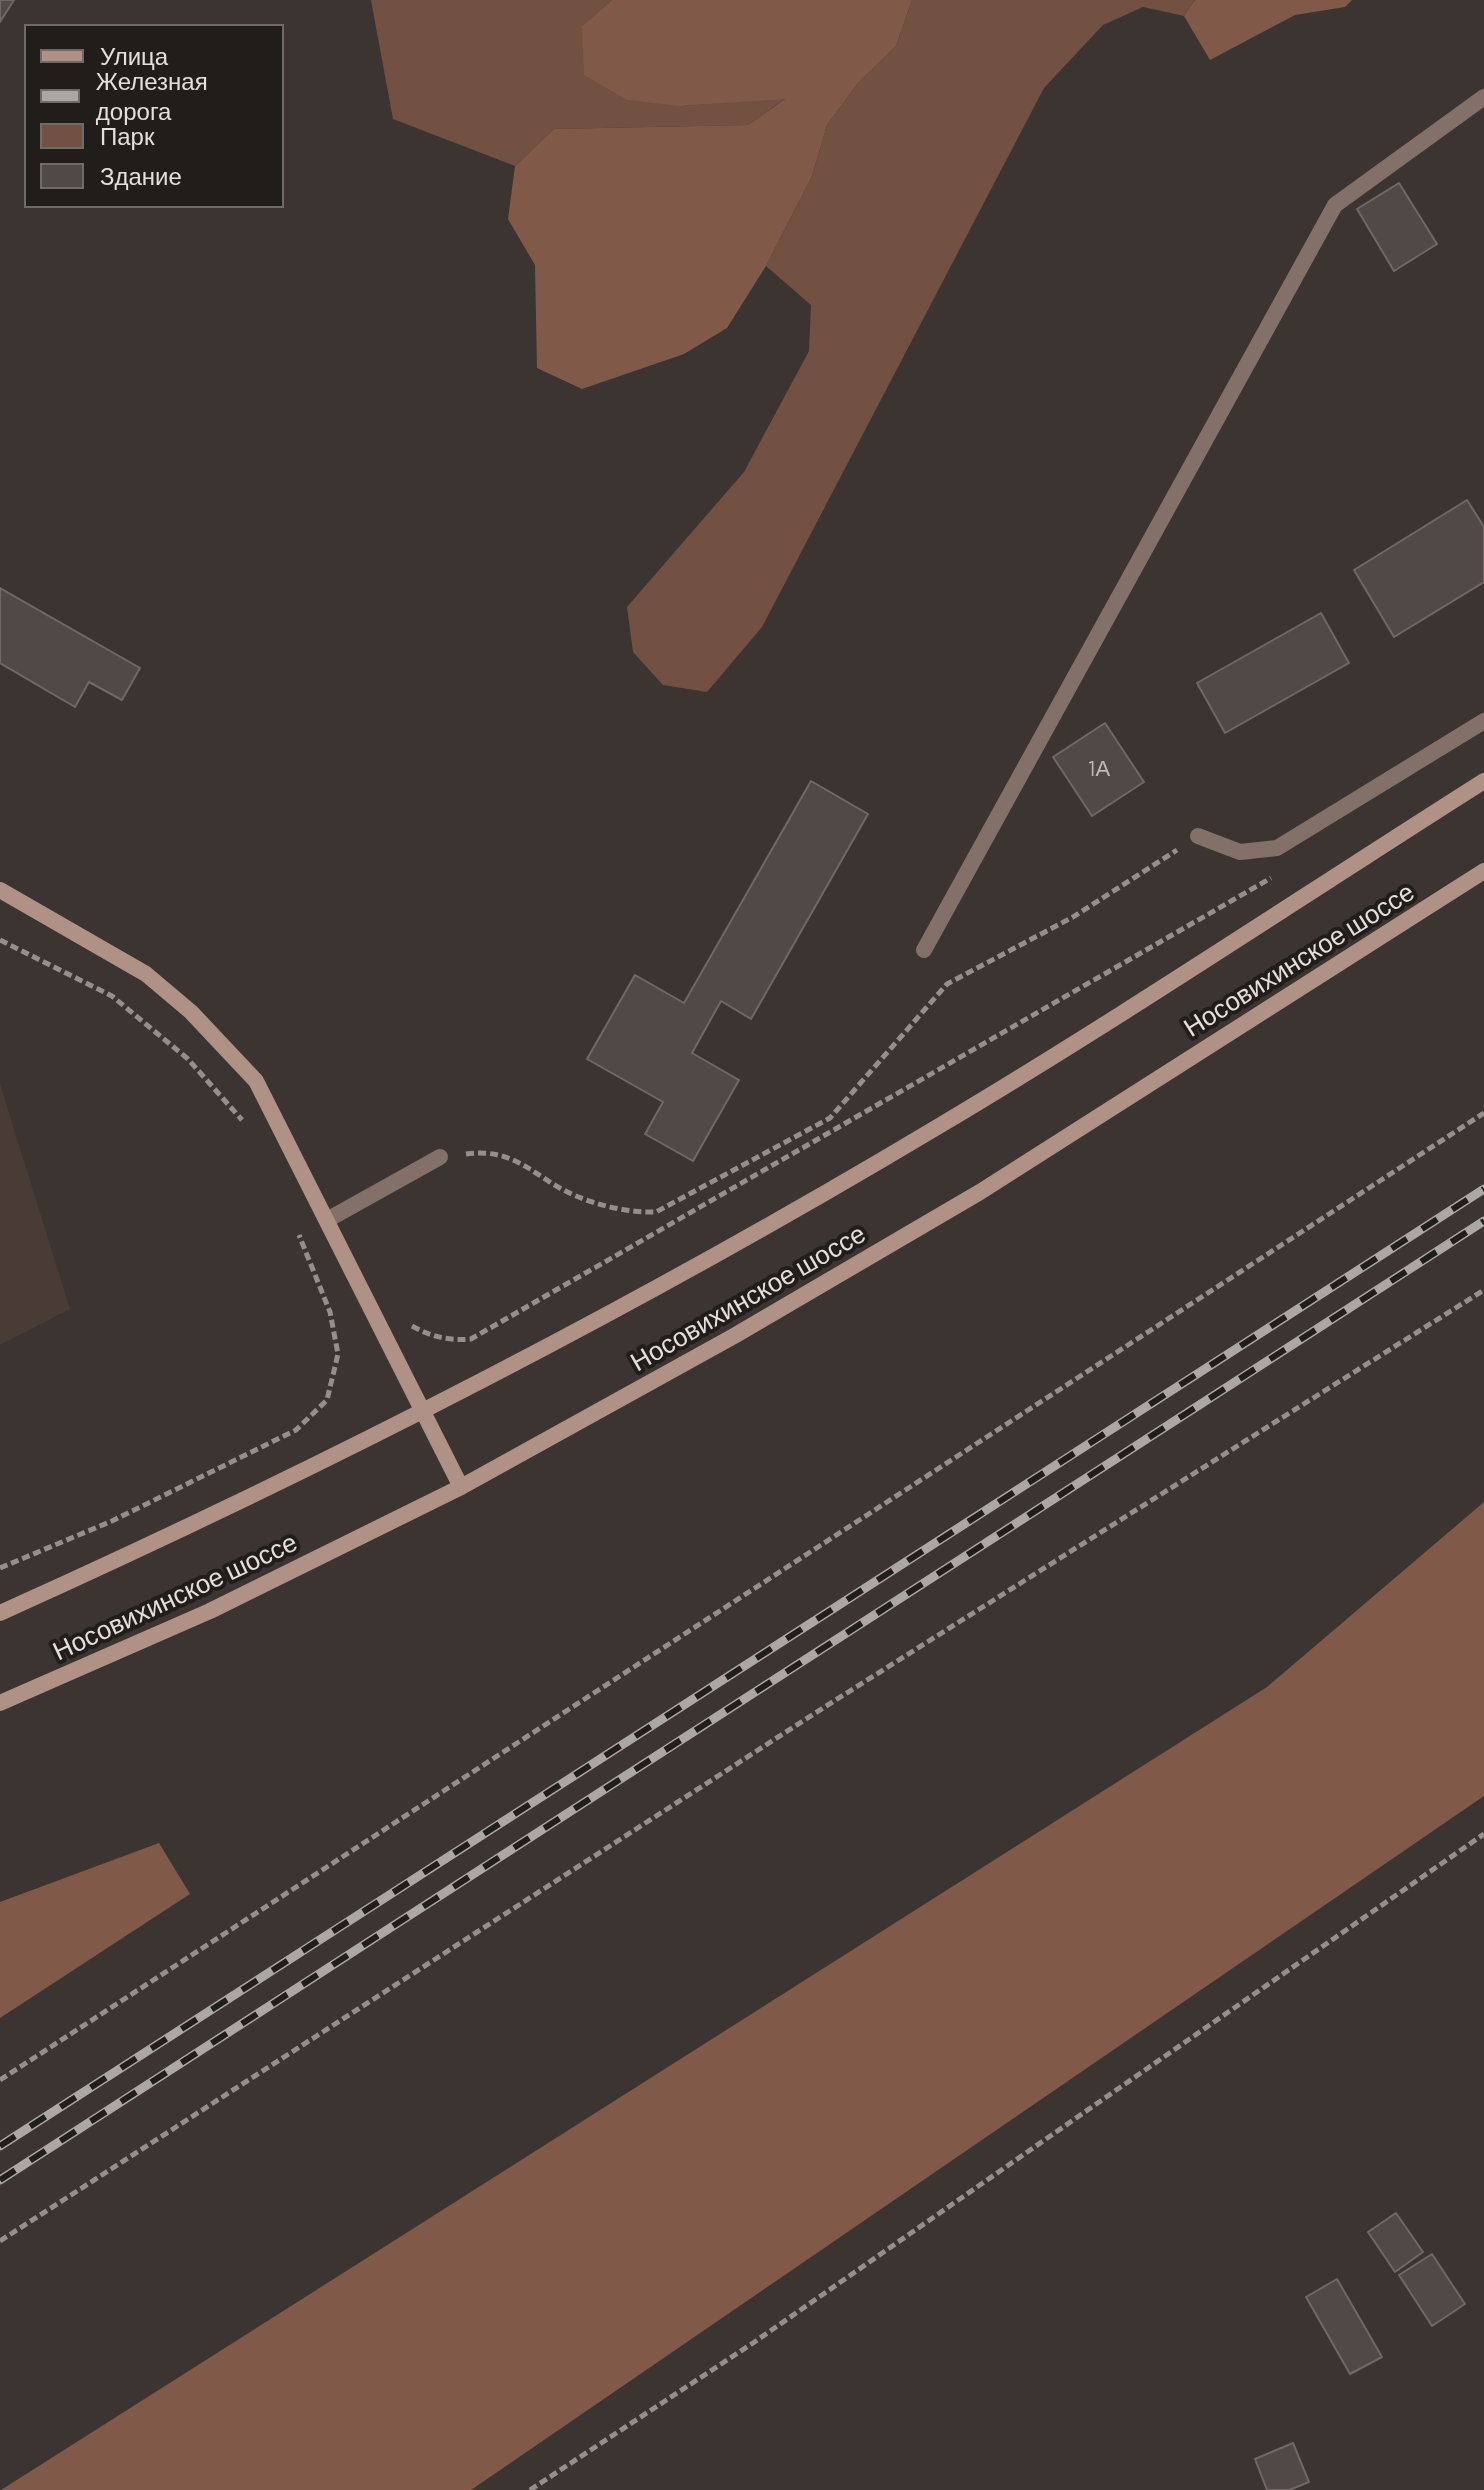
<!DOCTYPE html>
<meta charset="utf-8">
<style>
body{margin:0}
#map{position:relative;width:1484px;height:2490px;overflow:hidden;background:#3c3431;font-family:Barlow,sans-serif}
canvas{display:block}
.legend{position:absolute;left:24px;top:24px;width:260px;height:184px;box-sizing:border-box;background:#201d1b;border:2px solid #6e6b69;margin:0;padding:10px 14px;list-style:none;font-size:24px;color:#e4dfdd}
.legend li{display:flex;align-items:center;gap:16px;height:40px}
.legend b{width:40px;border:2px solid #6e6b69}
</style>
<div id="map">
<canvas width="1484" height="2490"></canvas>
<ul class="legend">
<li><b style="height:10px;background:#af9185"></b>Улица</li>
<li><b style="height:10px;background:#ada7a4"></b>Железная дорога</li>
<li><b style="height:22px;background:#725042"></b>Парк</li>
<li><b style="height:22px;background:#514946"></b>Здание</li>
</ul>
</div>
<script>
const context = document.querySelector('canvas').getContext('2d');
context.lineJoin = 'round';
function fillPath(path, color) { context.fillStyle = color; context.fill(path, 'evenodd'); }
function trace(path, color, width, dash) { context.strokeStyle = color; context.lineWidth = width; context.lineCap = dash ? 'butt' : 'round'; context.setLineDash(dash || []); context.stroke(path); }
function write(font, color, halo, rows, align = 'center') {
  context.font = font + ' Barlow,sans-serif'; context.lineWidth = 8; context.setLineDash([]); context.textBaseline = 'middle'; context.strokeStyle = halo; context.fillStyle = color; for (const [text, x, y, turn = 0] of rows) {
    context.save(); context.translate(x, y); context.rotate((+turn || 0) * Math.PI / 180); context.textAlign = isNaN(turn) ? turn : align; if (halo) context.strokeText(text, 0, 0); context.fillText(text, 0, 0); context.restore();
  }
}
fillPath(new Path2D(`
 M0,1084l70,225 -70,36z`), '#493b35');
fillPath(new Path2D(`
 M371,0h241l-30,26 98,80 106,-8 -38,27 -194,4 -39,37 -122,-47z
 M912,0h283l-11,16 -41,-9 -40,18 -59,63 -282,539 -55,65 -44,-7 -30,-33 -6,-45 117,-135 65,-121 2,-46 -45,-39 46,-90 15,-51 31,-42 38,-37z`), '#725042');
fillPath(new Path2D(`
 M612,0h300l-16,46 -38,37 -31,42 -15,51 -46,90 -39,62 -43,26 -102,35 -45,-21 -2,-103 -27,-46 7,-53 39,-37 194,-4 37,-26 -105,7 -53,-6 -43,-25 -2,-49z
 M1195,0h157l-7,7 -50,8 -85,45 -26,-44z
 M1484,1502v294l-1013,694h-470l1266,-803z
 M159,1843l31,51 -190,124v-116z`), '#815949');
const building = new Path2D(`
 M0,0h14l-14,22z
 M1399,183l38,61 -43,27 -37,-62z
 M1467,500l17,27v55l-90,55 -40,-67z
 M0,588l140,80 -18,32 -33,-18 -14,25 -75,-44z
 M1321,613l28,50 -124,70 -28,-50z
 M1105,723l39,59 -52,34 -39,-59z
 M811,781l57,33 -117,205 -30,-18 -29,52 47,27 -46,81 -48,-27 18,-32 -76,-43 48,-84 49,28z
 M1396,2213l27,39 -28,20 -27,-40z
 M1432,2254l33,50 -33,22 -33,-51z
 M1337,2279l45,78 -32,17 -44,-77z
 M1293,2443l16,39 -20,8h-22l-12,-31z`);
fillPath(building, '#514946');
trace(building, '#716865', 2);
trace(new Path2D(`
 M0,940l112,56 76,63 54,61
 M466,1154c51,-7 69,25 110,42 24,10 54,17 80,16l174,-94 117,-134 126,-67 104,-67
 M412,1326c20,11 37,15 59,13l800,-461
 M0,1568l112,-47 184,-91 31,-30 11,-46 -8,-42 -31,-77
 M0,2080l1484,-967
 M0,2241l823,-533 661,-418
 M530,2490l223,-147 731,-509`), '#958f8c', 5, [8, 4]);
trace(new Path2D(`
 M327,1220l113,-63`), '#837169', 16);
trace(new Path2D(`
 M1198,836l42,16 37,-4 207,-127
 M924,950l411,-745 149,-108`), '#837169', 16);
trace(new Path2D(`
 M0,890l146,84 45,38 65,69 205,406
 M0,1613c320,-144 633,-304 934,-484 187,-111 367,-232 550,-348
 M0,1703l210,-92 251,-124 273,-151 246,-144 504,-321`), '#af9185', 16);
const rail = new Path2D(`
 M0,2146l1484,-957
 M0,2180l1484,-959`);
trace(rail, '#ada7a4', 9);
trace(rail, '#201d1b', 6, [18]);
write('22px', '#bfbab7', null, [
 ["1А",1099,769]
]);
write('26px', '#e4dfdd', '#201d1b', [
 ["Носовихинское шоссе",1299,960,-32],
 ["Носовихинское шоссе",748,1298,-30],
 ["Носовихинское шоссе",175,1597,-25]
]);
</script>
